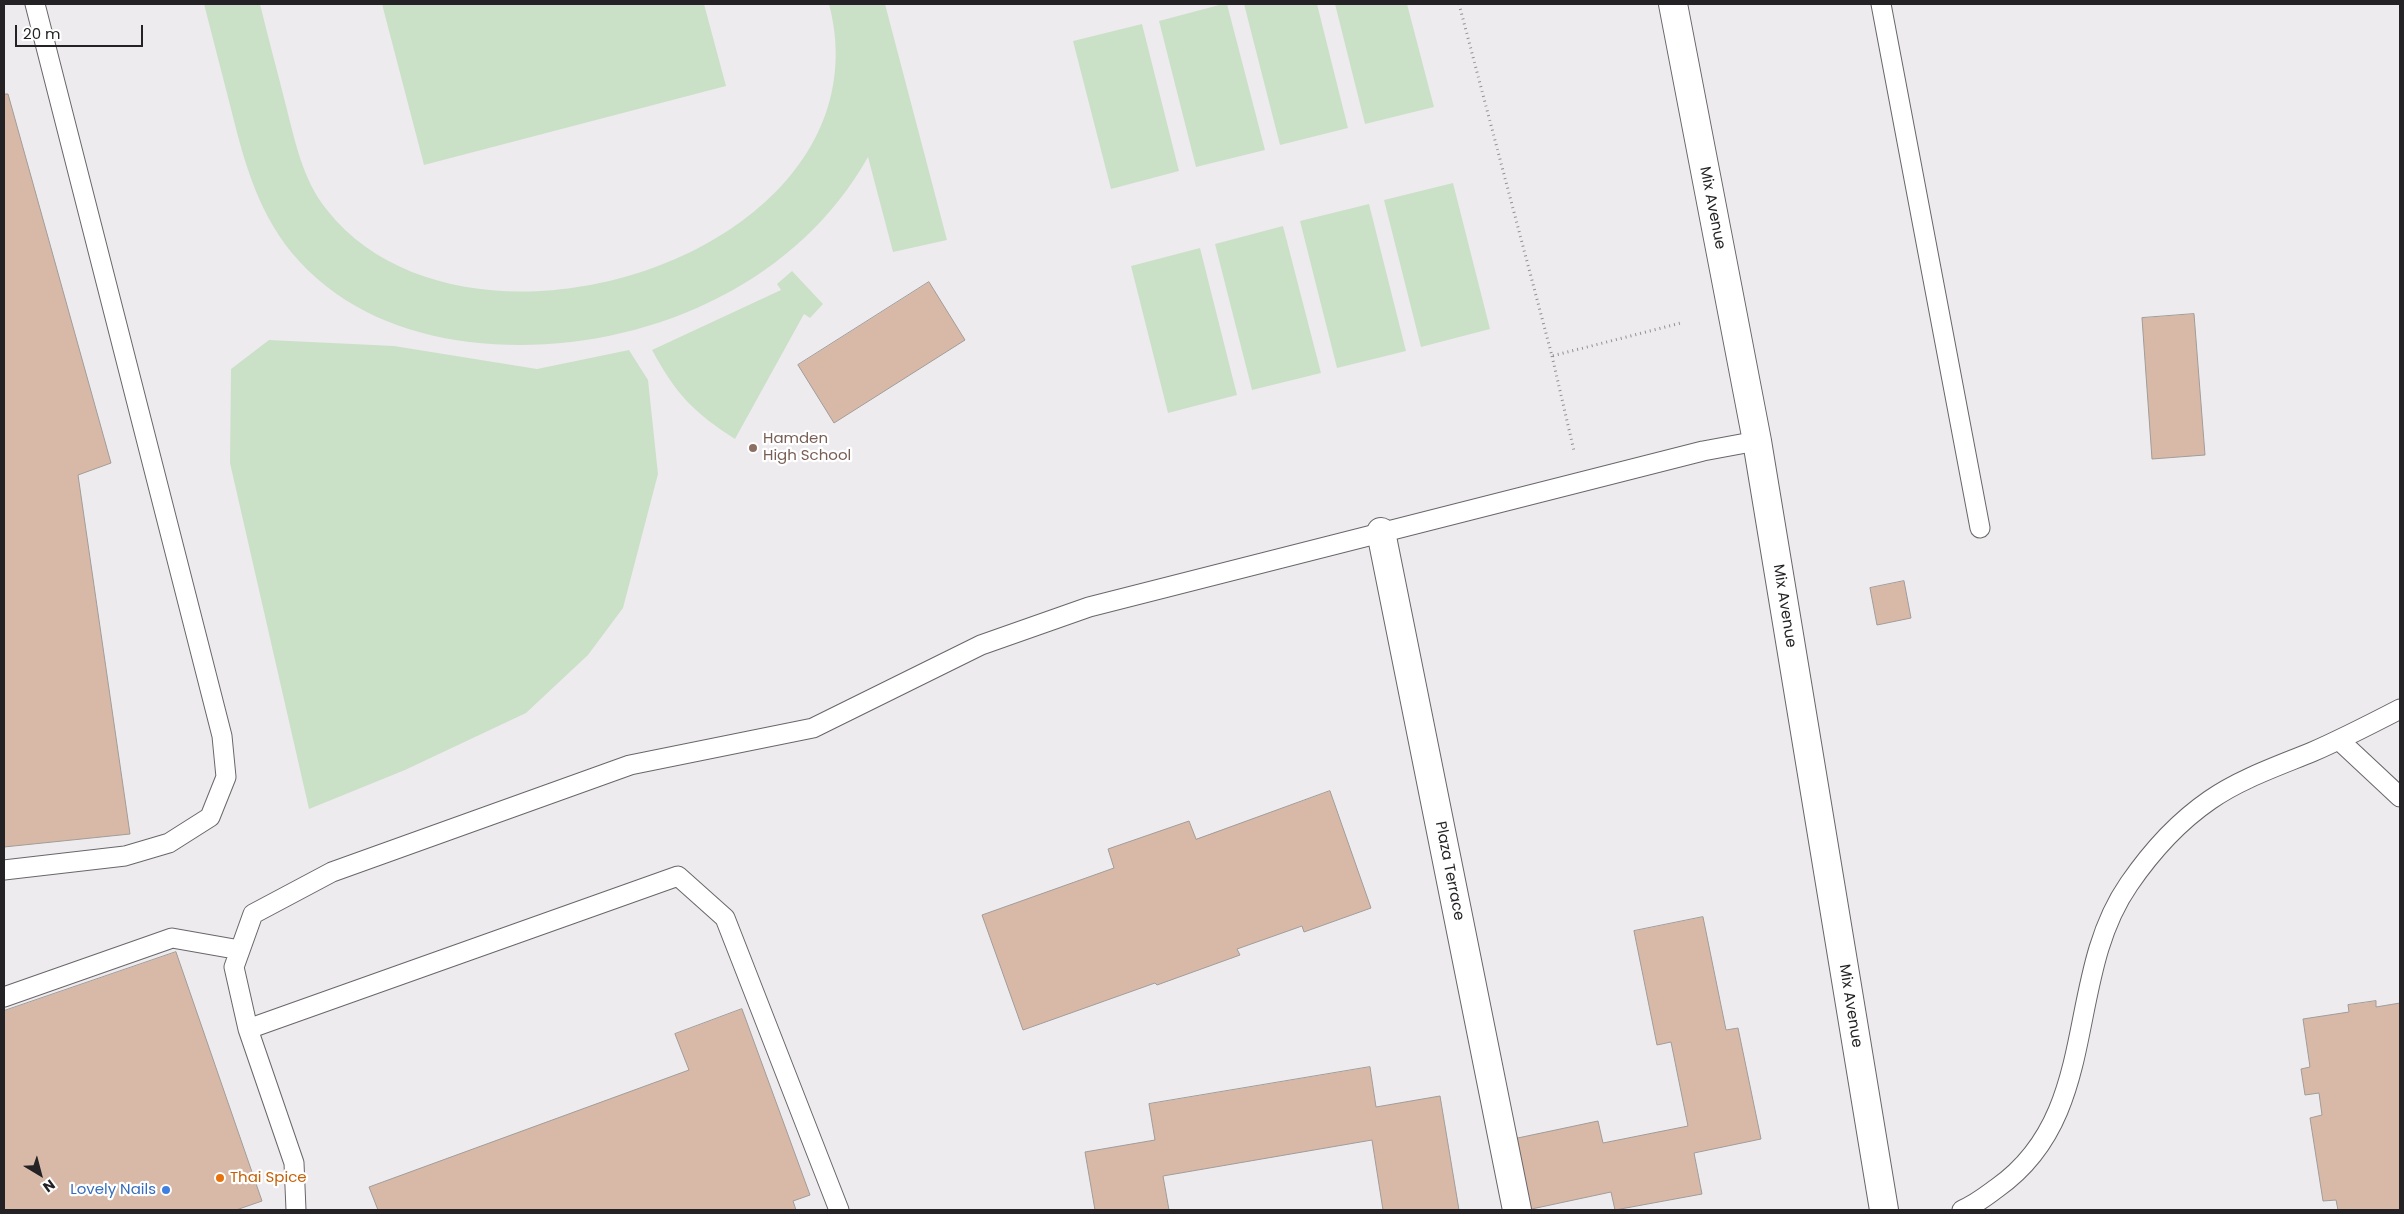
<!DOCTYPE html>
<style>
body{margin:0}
#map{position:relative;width:2404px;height:1214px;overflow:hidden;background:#eeebef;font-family:Poppins,sans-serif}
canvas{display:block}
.frame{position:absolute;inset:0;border:5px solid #242224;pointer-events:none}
.north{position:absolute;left:15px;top:1149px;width:50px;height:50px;-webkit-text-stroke:4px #fff;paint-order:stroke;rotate:143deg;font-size:14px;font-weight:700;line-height:20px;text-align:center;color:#242224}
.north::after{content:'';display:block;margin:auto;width:18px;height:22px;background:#242224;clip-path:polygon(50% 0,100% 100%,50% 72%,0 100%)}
.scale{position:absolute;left:15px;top:25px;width:128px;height:22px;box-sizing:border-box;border:2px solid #242224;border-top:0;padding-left:6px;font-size:15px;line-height:18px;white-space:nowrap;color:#242224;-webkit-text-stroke:4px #fff;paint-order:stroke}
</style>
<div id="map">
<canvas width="2404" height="1214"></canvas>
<div class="frame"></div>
<div class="north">N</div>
<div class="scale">20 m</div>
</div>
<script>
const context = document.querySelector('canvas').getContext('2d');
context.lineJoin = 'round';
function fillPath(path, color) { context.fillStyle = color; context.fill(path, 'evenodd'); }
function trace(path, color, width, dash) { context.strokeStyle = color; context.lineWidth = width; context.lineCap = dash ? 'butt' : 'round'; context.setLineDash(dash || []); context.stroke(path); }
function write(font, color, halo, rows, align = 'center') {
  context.font = font + ' Poppins,sans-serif'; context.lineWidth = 4.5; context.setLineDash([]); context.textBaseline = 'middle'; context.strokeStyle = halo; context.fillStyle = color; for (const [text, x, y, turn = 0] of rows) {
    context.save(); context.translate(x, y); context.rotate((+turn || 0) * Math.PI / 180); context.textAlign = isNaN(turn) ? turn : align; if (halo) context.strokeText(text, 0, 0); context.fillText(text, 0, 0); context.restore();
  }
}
fillPath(new Path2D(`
 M204,4h56c8,33 17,66 25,98 10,38 17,77 42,108 141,179 567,42 502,-206h56l62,236 -54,12 -25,-95c-77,138 -246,203 -399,185 -64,-8 -125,-32 -170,-81 -40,-44 -54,-96 -68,-152 -9,-35 -18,-70 -27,-105z
 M382,4h322l22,82 -302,79z
 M1223,4h4l38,146 -69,17 -37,-146z
 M1244,4h73l31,124 -68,17z
 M1335,4h72l27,103 -69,17z
 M1142,24l37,147 -68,18 -38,-148z
 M1453,183l37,146 -69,18 -37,-147z
 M1369,204l37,147 -69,17 -37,-147z
 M1283,226l38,147 -69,17 -37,-146z
 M1200,248l37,147 -69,18 -37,-147z
 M792,271l31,33 -13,14 -6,-4 -69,125c-42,-27 -59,-45 -83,-89l129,-60 -4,-6z
 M269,340l125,6 143,23 92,-19 19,30 10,94 -35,134 -35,47 -62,58 -121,57 -96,39 -79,-346 1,-94z`), '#cae1c8');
const building = new Path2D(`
 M4,94h4l103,369 -33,12 52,359 -126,13z
 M929,282l36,58 -131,83 -36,-58z
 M2194,314l11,141 -53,4 -10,-141z
 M1904,581l7,37 -34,7 -7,-37z
 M1330,791l41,117 -67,24 -2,-6 -65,23 3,6 -83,30 -2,-2 -132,47 -41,-115 132,-47 -6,-19 81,-28 7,18z
 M1703,917l23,113 12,-2 23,111 -67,14 8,41 -87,16 -4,-18 -84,18 -14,-71 85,-18 5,22 85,-17 -17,-84 -14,3 -23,-114z
 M176,952l86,249 -26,9h-232v-199z
 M2376,1001v6l24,-4v207h-62l-2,-10 -13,1 -13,-83 12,-3 -3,-22 -14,2 -4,-26 9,-2 -7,-48 46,-7 -1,-7z
 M742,1009l68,186 -17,6 3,9h-418l-9,-23 320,-117 -14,-36z
 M1370,1067l6,40 64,-11 19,114h-76l-11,-70 -209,36 6,34h-74l-10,-58 70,-12 -6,-36z`);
fillPath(building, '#d8b9a7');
trace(building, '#a09c99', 1);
const lane = new Path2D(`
 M1881,4l99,524
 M2339,740l61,57
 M4,870l121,-14 44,-13 41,-26 16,-40 -4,-41 -187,-732
 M4,997l168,-59 68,12
 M248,1029l430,-153 47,42 114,292
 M296,1210l-2,-47 -46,-134 -14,-62 19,-53 79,-42 298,-107 183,-37 168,-83 108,-38 614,-156 54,-10
 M1962,1210c13,-5 24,-14 35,-22 105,-74 66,-209 132,-304 22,-32 49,-62 81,-84 30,-21 68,-34 102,-48 30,-13 59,-28 88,-43`);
const street = new Path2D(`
 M1381,532l136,678`);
const secondary = new Path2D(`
 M1673,4l84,437 127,769`);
trace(lane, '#69666a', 21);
trace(street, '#69666a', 30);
trace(secondary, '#69666a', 30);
trace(new Path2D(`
 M1459,4l93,352 129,-33
 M1552,356l22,95`), '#939094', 3, [1, 4]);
trace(lane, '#fff', 19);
trace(street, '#fff', 28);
trace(secondary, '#fff', 28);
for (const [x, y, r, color] of [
 [753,448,5,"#8d6e63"],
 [220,1178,5,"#e8710a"],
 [166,1190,5,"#3f7fe0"]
]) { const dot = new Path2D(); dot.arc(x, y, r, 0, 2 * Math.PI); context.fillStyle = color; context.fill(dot); trace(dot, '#fff', 2); }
write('15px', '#242224', '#fff', [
 ["Mix Avenue",1712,208,79],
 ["Mix Avenue",1784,606,81],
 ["Plaza Terrace",1449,871,79],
 ["Mix Avenue",1850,1006,81]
]);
write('15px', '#785e54', '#fff', [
 ["Hamden",763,439],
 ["High School",763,456]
], 'left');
write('15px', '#c56008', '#fff', [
 ["Thai Spice",230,1178]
], 'left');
write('15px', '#366cbe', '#fff', [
 ["Lovely Nails",156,1190]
], 'right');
</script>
